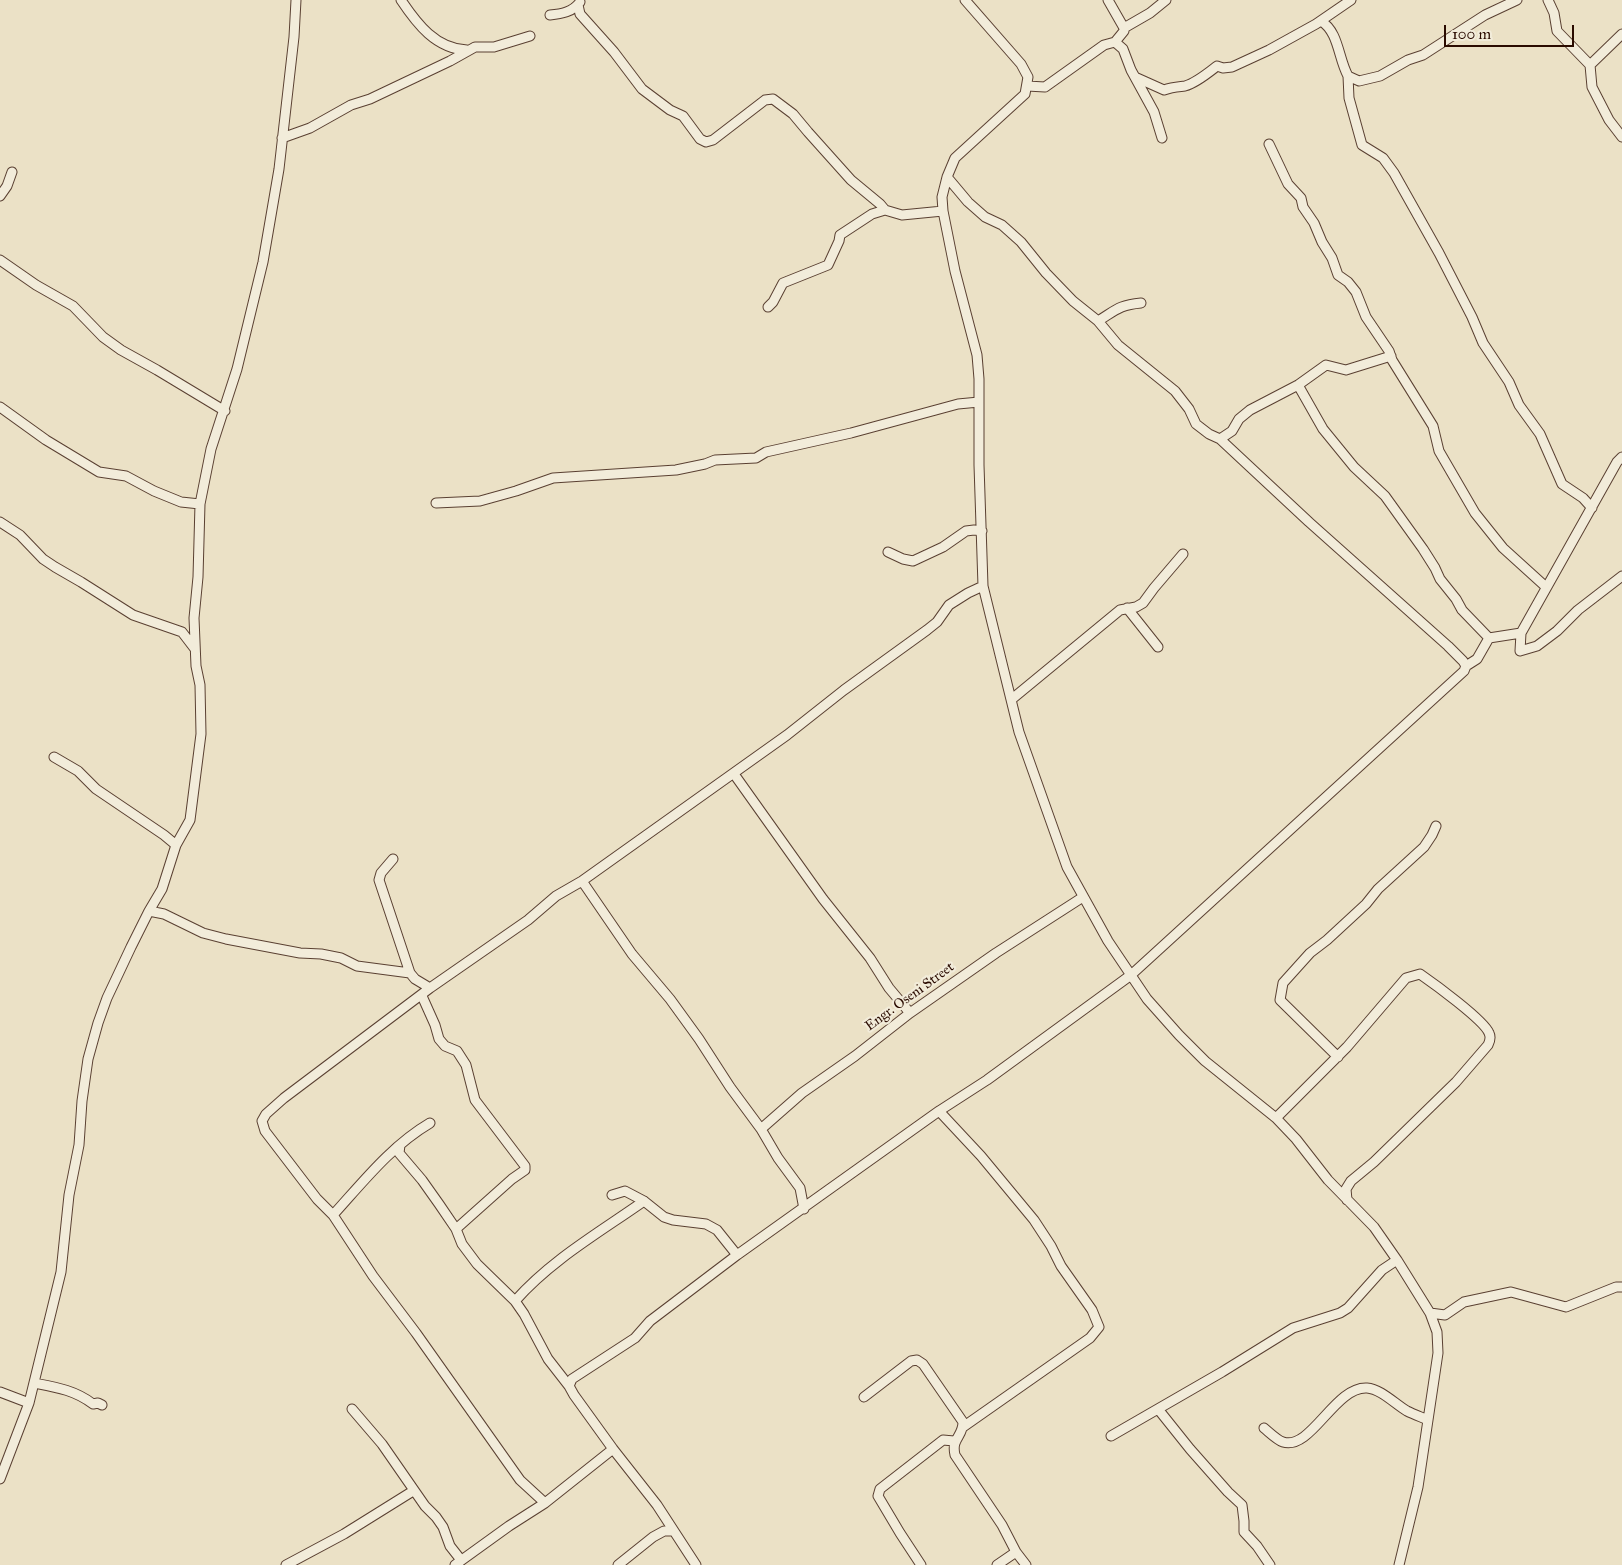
<!DOCTYPE html>
<style>
body{margin:0}
#map{position:relative;width:1622px;height:1565px;overflow:hidden;background:#ebe1c6;font-family:"IM FELL Great Primer",serif}
canvas{display:block}
.scale{position:absolute;left:1444px;top:25px;width:130px;height:22px;box-sizing:border-box;border:2px solid #2a0b00;border-top:0;padding-left:6px;font-size:15px;line-height:18px;white-space:nowrap;color:#2a0b00;-webkit-text-stroke:4px #f2ecda;paint-order:stroke}
</style>
<div id="map">
<canvas width="1622" height="1565"></canvas>
<div class="scale">100 m</div>
</div>
<script>
const context = document.querySelector('canvas').getContext('2d');
context.lineJoin = 'round';
function trace(path, color, width, dash) { context.strokeStyle = color; context.lineWidth = width; context.lineCap = dash ? 'butt' : 'round'; context.setLineDash(dash || []); context.stroke(path); }
function write(font, color, halo, rows, align = 'center') {
  context.font = font + ' "IM FELL Great Primer",serif'; context.lineWidth = 4.5; context.setLineDash([]); context.textBaseline = 'middle'; context.strokeStyle = halo; context.fillStyle = color; for (const [text, x, y, turn = 0] of rows) {
    context.save(); context.translate(x, y); context.rotate((+turn || 0) * Math.PI / 180); context.textAlign = isNaN(turn) ? turn : align; if (halo) context.strokeText(text, 0, 0); context.fillText(text, 0, 0); context.restore();
  }
}
const minor = new Path2D(`
 M401,0c16,24 35,49 66,50
 M965,0l56,64 7,13 -3,17 -70,64 -8,19 -5,20 1,14 12,60 22,84 2,24v86l4,121 36,146 48,135 41,74 39,58 32,36 26,26 71,57 20,21 32,41 46,47 23,33 33,53 7,19 1,21 -20,134 -19,78
 M1108,0l16,28v3l-9,11
 M1548,0l6,13 3,18 33,34 2,22 17,33 13,17
 M578,5l2,9 34,38 28,37 28,21 13,6 17,23 6,3 7,-2 52,-40 8,-1 20,15 15,18 43,48 29,24 5,6 17,5 41,-4
 M550,15c11,-1 23,-3 30,-13
 M1321,21c18,11 17,37 27,55l11,5 21,-5 28,-16 15,-5 62,-40 32,-15
 M1124,28l26,-15 16,-13
 M1590,65l32,-31
 M1348,76l1,22 13,47 21,13 11,15 45,80 33,64 11,26 26,39 10,23 21,29 22,50 21,14 9,10
 M1135,77l29,13c8,-3 12,-3 21,-4 11,-3 23,-13 32,-20l6,2 9,-1 37,-17 47,-26 35,-24
 M1027,86l18,1 59,-42 11,-3 8,7 8,21 23,42 8,26
 M282,138l28,-10 41,-23 19,-6 80,-38 25,-14h19l36,-11
 M1269,144l19,40 13,14 2,9 11,16 8,19 10,16 6,17 10,7 8,10 10,25 23,34 3,9 41,66 6,25 36,62 28,35 43,39
 M947,177l21,25 17,15 17,8 19,17 25,31 27,28 25,20 20,24 57,46 14,18 7,15 13,10 11,5 89,83 139,124 15,15 3,5
 M0,196l7,-10 5,-14
 M0,260l36,25 37,21 30,31 18,13 36,20 68,41
 M768,307l5,-5 10,-19 45,-18 11,-24 1,-6 32,-21 13,-4
 M1098,321c18,-11 21,-16 43,-18
 M0,407l46,33 53,32 27,4 28,15 27,11 19,2
 M1220,439l12,-8 7,-12 11,-9 48,-25 28,-20 20,5 45,-14
 M436,503l44,-2 36,-10 37,-13 123,-8 29,-6 10,-4 41,-2 10,-6 85,-19 107,-29 21,-2
 M0,522l20,13 23,24 12,8 26,15 52,33 49,17 13,17
 M888,552l15,7 10,2 30,-14 23,-16 8,-1 8,1
 M1127,608l31,39
 M1521,633l-1,18 17,-5 20,-15 21,-21 44,-34
 M1489,638l32,-5 96,-171 5,-5
 M1012,699l108,-89 16,-3 7,-4 11,-15 29,-34
 M54,757l24,14 18,18 68,46 12,10
 M734,774l89,125 47,59 19,30 21,25
 M393,859l-12,14 -2,7 31,93 5,6 15,9
 M582,881l50,73 38,45 29,40 31,48 31,42 17,29 22,30 4,21
 M149,911l15,3 39,19 23,6 74,14 21,1 20,4 16,8 53,7
 M422,996l13,29 4,14 6,7 12,5 9,14 9,35 50,66v4l-13,9 -56,50
 M1338,1057l-58,-57 3,-17 27,-30 17,-13 39,-36 12,-15 46,-42 8,-12 4,-9
 M939,1111l42,45 53,64 17,26 10,20 31,44 7,17 -9,11 -127,89
 M1276,1118l71,-71 59,-69 14,-4c13,9 64,46 69,59 2,4 1,8 -1,12l-32,37 -82,80 -23,19 -5,8 1,11
 M761,1129l41,-36 53,-37 55,-43 86,-60 87,-56
 M400,1145l-1,8 23,27 17,24 17,25 6,15 15,20 38,37 9,13 24,45 21,27
 M612,1195l13,-4 19,10 20,16 9,3 33,4 11,6 20,25
 M333,1215c30,-33 58,-69 97,-92
 M515,1301c36,-41 85,-69 129,-100
 M1430,1313l15,2 19,-13 47,-10 55,15 50,-20h6
 M34,1383c21,4 41,7 59,21l5,-1 4,2
 M0,1392l29,11
 M864,1397l47,-36 6,-1 6,4 40,58c0,15 -12,16 -8,33l47,70 14,27 -19,13
 M352,1409l30,35 43,62 11,11 7,10 7,19 11,14
 M1158,1409l32,40 38,43 14,13 2,16v11l13,14 13,19
 M1264,1428c5,4 13,12 19,14 28,9 52,-56 84,-54 14,1 28,16 40,23 6,3 14,6 21,9
 M1111,1436l111,-64 71,-44 47,-15 8,-5 34,-38 15,-10
 M0,1479l29,-76 32,-131 8,-77 10,-50 3,-44 6,-42 10,-36 9,-25 24,-51 18,-36 13,-22 14,-44 14,-25 11,-86 -1,-49 -4,-19 -2,-48 4,-41 2,-73 11,-55 26,-80 26,-107 16,-93 15,-132 2,-37
 M545,1503l-25,-23 -104,-147 -43,-57 -40,-61 -16,-16 -52,-68 -3,-10 4,-7 18,-16 146,-110 98,-68 28,-24 26,-15 205,-146 57,-45 83,-60 10,-8 12,-17 19,-12 15,-7
 M1016,1552l10,13
 M286,1565l58,-31 69,-43
 M455,1565l54,-39 36,-23 68,-54
 M618,1565l35,-28 11,-6h9
 M696,1565l-39,-60 -44,-56 -39,-54 -5,-9 3,-7 63,-41 15,-17 87,-66 202,-144 48,-31 144,-105 333,-304 2,-5 11,-7 12,-21 -27,-28 -6,-11 -16,-20 -5,-11 -12,-19 -38,-53 -31,-29 -31,-38 -25,-44
 M921,1565l-21,-32 -22,-37 2,-7 63,-49 11,1`);
trace(minor, '#5a4032', 11);
trace(minor, '#f2ecda', 9);
write('14px', '#2a0b00', '#f2ecda', [
 ["Engr. Oseni Street",910,997,-36]
]);
</script>
